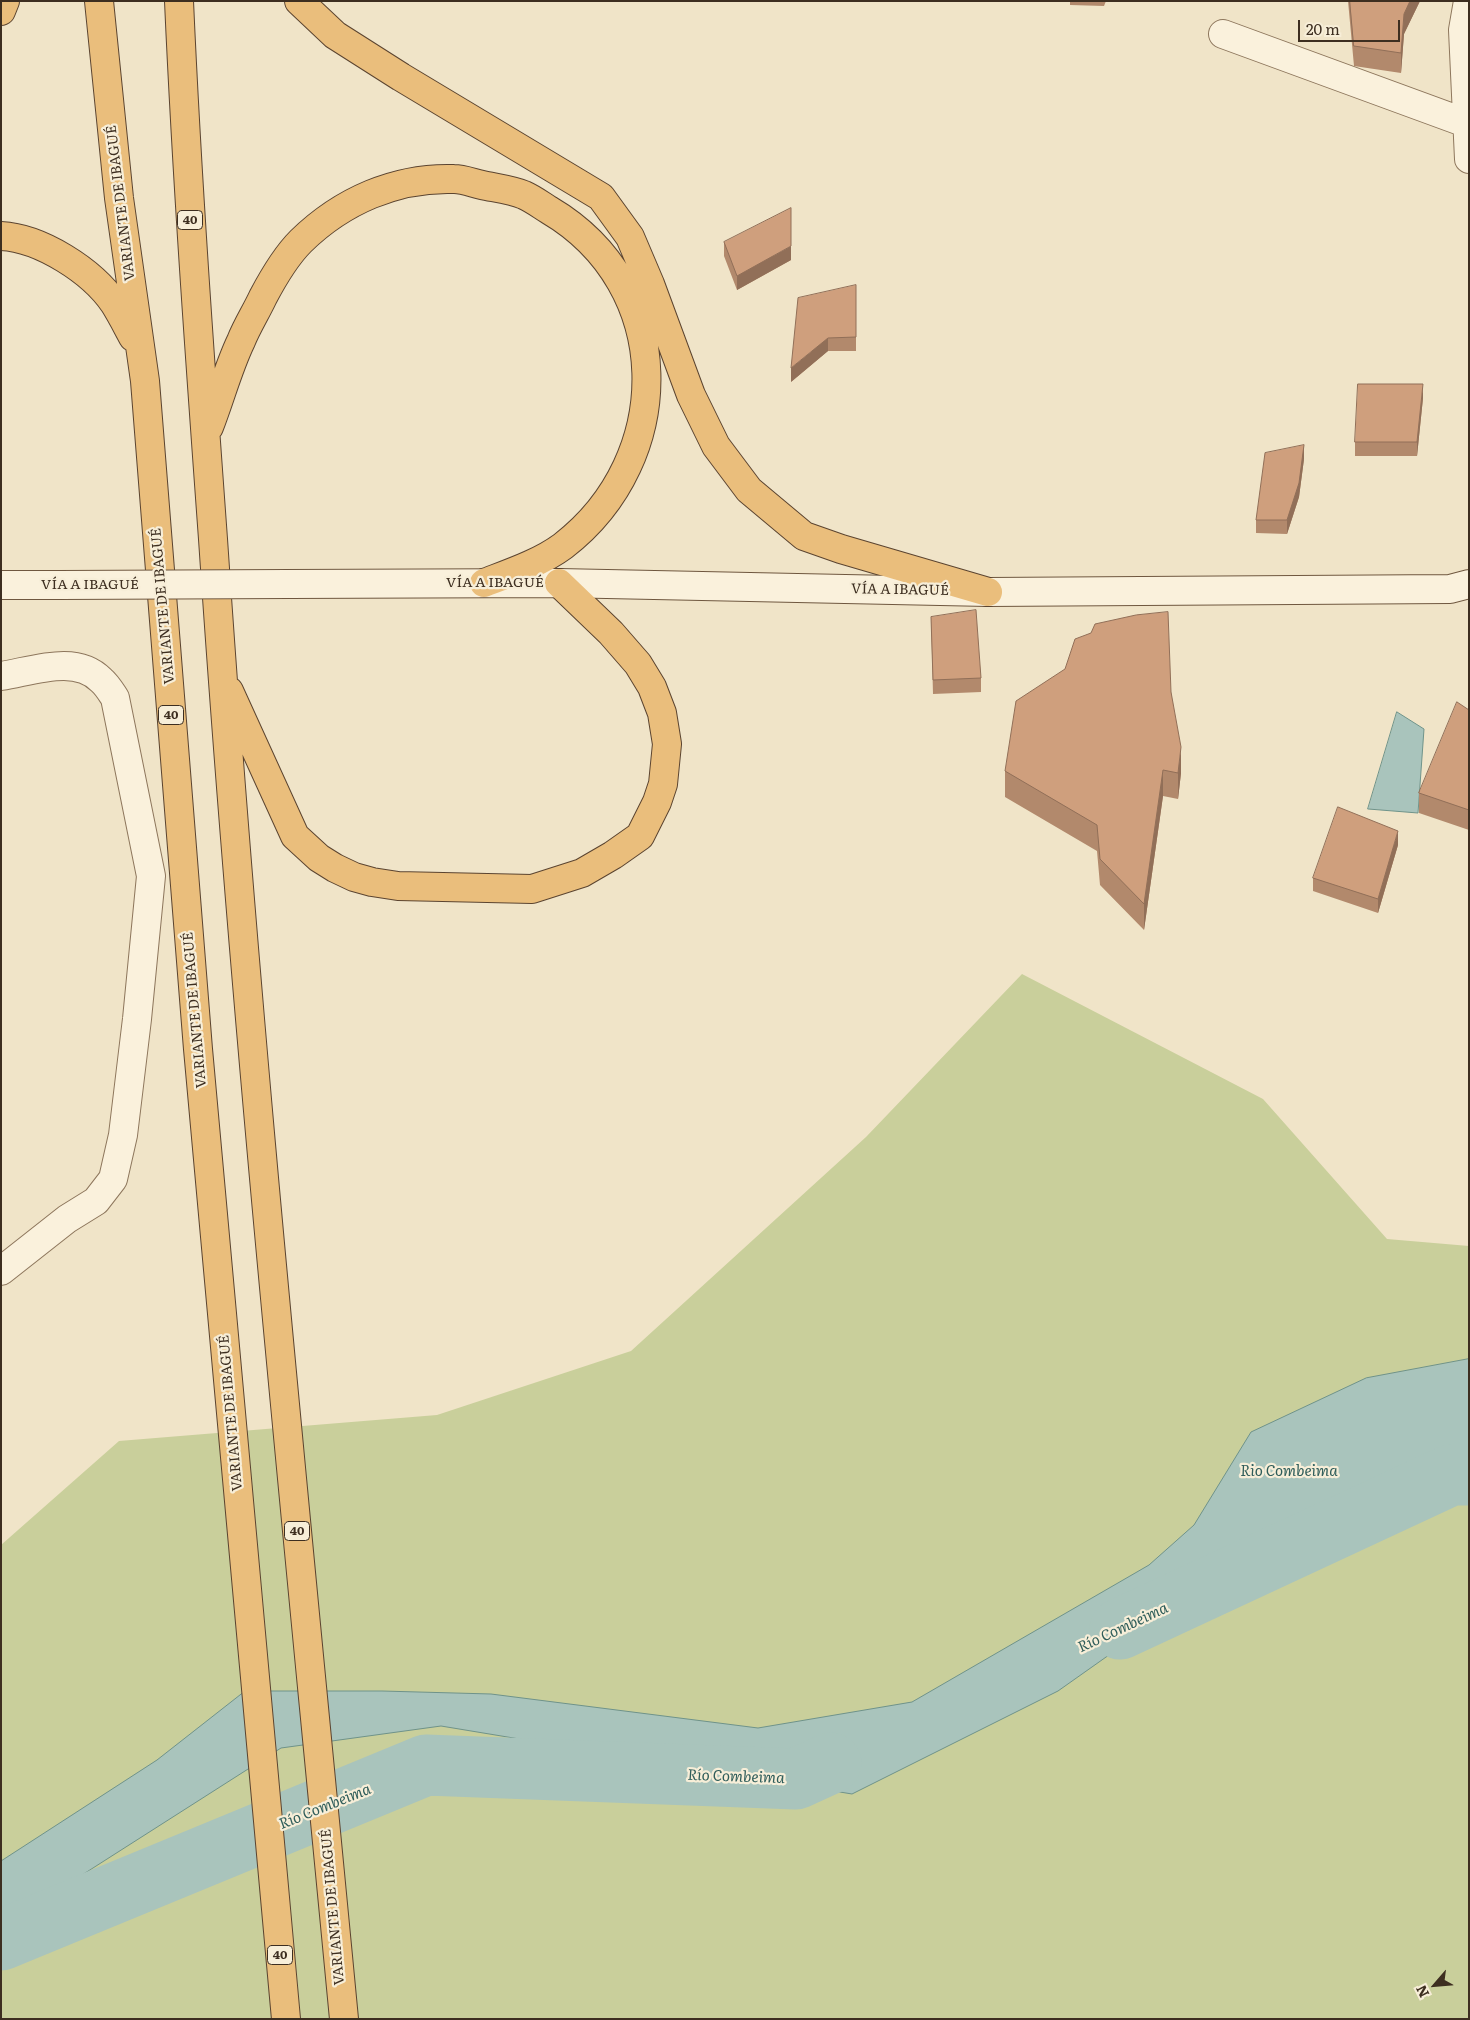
<!DOCTYPE html>
<meta charset="utf-8">
<style>
body{margin:0}
#map{position:relative;width:1470px;height:2020px;overflow:hidden;background:#f0e4c8;font-family:Literata,serif}
canvas{display:block}
.frame{position:absolute;inset:0;border:2px solid #3d2e20;pointer-events:none}
.north{position:absolute;left:1410px;top:1960px;width:50px;height:50px;-webkit-text-stroke:4px #f7eed8;paint-order:stroke;rotate:243deg;font-size:14px;font-weight:700;line-height:20px;text-align:center;color:#3d2e20}
.north::after{content:'';display:block;margin:auto;width:18px;height:22px;background:#3d2e20;clip-path:polygon(50% 0,100% 100%,50% 72%,0 100%)}
.scale{position:absolute;left:1298px;top:20px;width:102px;height:22px;box-sizing:border-box;border:2px solid #3d2e20;border-top:0;padding-left:6px;font-size:15px;line-height:18px;white-space:nowrap;color:#3d2e20;-webkit-text-stroke:4px #f7eed8;paint-order:stroke}
</style>
<div id="map">
<canvas width="1470" height="2020"></canvas>
<div class="frame"></div>
<div class="north">N</div>
<div class="scale">20 m</div>
</div>
<script>
const context = document.querySelector('canvas').getContext('2d');
context.lineJoin = 'round';
function fillPath(path, color) { context.fillStyle = color; context.fill(path, 'evenodd'); }
function trace(path, color, width, dash) { context.strokeStyle = color; context.lineWidth = width; context.lineCap = dash ? 'butt' : 'round'; context.setLineDash(dash || []); context.stroke(path); }
function write(font, color, halo, rows, align = 'center') {
  context.font = font + ' Literata,serif'; context.lineWidth = 4.5; context.setLineDash([]); context.textBaseline = 'middle'; context.strokeStyle = halo; context.fillStyle = color; for (const [text, x, y, turn = 0] of rows) {
    context.save(); context.translate(x, y); context.rotate((+turn || 0) * Math.PI / 180); context.textAlign = isNaN(turn) ? turn : align; if (halo) context.strokeText(text, 0, 0); context.fillText(text, 0, 0); context.restore();
  }
}
fillPath(new Path2D(`
 M1022,974l241,125 124,140 82,7v773h-1468v-474l118,-104 318,-26 194,-64 235,-214z`), '#c9cf9b');
const water = new Path2D(`
 M1397,712l27,17 -6,84 -50,-4z
 M1469,1359v90l-63,16 -140,79 -208,147 -206,103 -411,-68 -160,22 -199,127 -81,35v-49l156,-101 88,-69h137l109,3 267,34 154,-26 237,-137 45,-40 57,-93 115,-54z`);
fillPath(water, '#a9c4bc');
trace(water, '#6f938a', 1);
trace(new Path2D(`
 M1120,1629l331,-154h18
 M1,1940l425,-175 370,14 35,-16`), '#a9c4bc', 61);
const minor = new Path2D(`
 M1468,1l-5,29 6,129
 M1223,34l243,89
 M1,676c32,-5 75,-22 100,4 6,5 10,12 14,18l36,178 -14,143 -14,116 -10,44 -17,22 -29,18 -66,52`);
const secondary = new Path2D(`
 M288,584l271,-1 429,9 462,-3 19,-5
 M1,585h59`);
const trunk = new Path2D(`
 M99,1l20,197 26,183 53,668 88,970
 M179,1c8,180 21,359 34,538 33,494 84,987 131,1480
 M299,1l36,34 66,42 200,120 29,40 20,47 41,111 25,51 33,44 55,46 37,13 147,43
 M1,11l4,-10
 M1,236c40,2 91,35 113,67 7,11 13,23 19,34
 M209,427c11,-28 19,-59 32,-86 6,-15 15,-29 22,-44 10,-19 22,-40 38,-56 41,-40 95,-64 153,-62 9,0 19,4 28,6 14,3 30,5 42,10 9,4 17,10 25,15 127,75 128,248 14,336 -23,17 -53,27 -79,37
 M229,691l66,145 24,22 16,10 19,9 18,5 26,4 134,3 50,-16 31,-18 27,-19 17,-34 6,-18 4,-40 -5,-31 -10,-26 -14,-23 -27,-31 -52,-50`);
trace(minor, '#8d765c', 30);
trace(secondary, '#6f573f', 30);
trace(trunk, '#5b4430', 30);
trace(minor, '#faf1dc', 28);
trace(secondary, '#faf1dc', 28);
trace(trunk, '#eabe7c', 28);
const secondaryBridge = new Path2D(`
 M60,585l228,-1`);
trace(secondaryBridge, '#6f573f', 30, []);
trace(secondaryBridge, '#faf1dc', 28);
fillPath(new Path2D(`
 M1070,1h36l-2,5 -34,-1z
 M1348,1h72l-16,33 -3,39 -47,-7z
 M724,242l67,18 -54,30 -13,-34z
 M856,285v66h-28l-37,31z
 M1423,398l-6,58h-62v-14z
 M1469,425v29h-1z
 M1304,459l-5,38 -12,37 -31,-1v-13z
 M931,617l50,61v14l-48,2z
 M1171,692l10,81 -3,26 -15,-3 -19,134 -44,-45 -3,-34 -92,-54v-26z
 M1469,710v120l-50,-17v-20z
 M1398,845l-20,68 -65,-22v-13z`), '#b2896c');
fillPath(new Path2D(`
 M1410,1h10l-16,33 -3,39v-20l3,-39z
 M791,246v14l-54,30v-14z
 M828,338v13l-37,31v-14z
 M1423,384v14l-6,58v-14z
 M1304,445v14l-5,38 -12,37v-14z
 M1181,747v26l-3,26v-26z
 M1163,770v26l-19,134v-26z
 M1398,831v14l-20,68v-14z`), '#916f58');
const building = new Path2D(`
 M1350,1h60l-6,13 -3,39 -47,-7z
 M791,208v38l-54,30 -13,-34z
 M856,285v52l-28,1 -37,30 7,-70z
 M1358,384h65l-6,58h-62z
 M1304,445l-5,38 -12,37h-31l9,-67z
 M976,610l5,68 -48,2 -2,-63z
 M1168,612l3,80 10,55 -3,26 -15,-3 -19,134 -44,-45 -3,-34 -92,-54 11,-70 49,-32 10,-30 16,-6 4,-9 41,-9z
 M1457,702l12,8v100l-50,-17z
 M1338,807l60,24 -20,68 -65,-21z`);
fillPath(building, '#cf9f7d');
trace(building, '#916f58', 1);
for (const [x, y, w] of [
 [190,220,25],
 [171,715,25],
 [297,1531,25],
 [280,1955,25]
]) { const box = new Path2D(); box.roundRect(x - w / 2, y - 9.5, w, 19, 4); context.fillStyle = '#f7eed8'; context.fill(box); trace(box, '#3d2e20', 1); }
write('bold 12px', '#3d2e20', null, [
 ["40",190,220],
 ["40",171,715],
 ["40",297,1531],
 ["40",280,1955]
]);
write('14px', '#3d2e20', '#f7eed8', [
 ["VARIANTE DE IBAGUÉ",121,203,-97],
 ["VÍA A IBAGUÉ",495,583],
 ["VÍA A IBAGUÉ",90,585],
 ["VÍA A IBAGUÉ",900,590,1],
 ["VARIANTE DE IBAGUÉ",163,606,-95],
 ["VARIANTE DE IBAGUÉ",195,1010,-95],
 ["VARIANTE DE IBAGUÉ",231,1413,-95],
 ["VARIANTE DE IBAGUÉ",333,1907,-95]
]);
write('italic 15px', '#2f5d5a', '#f7eed8', [
 ["Rio Combeima",1289,1472],
 ["Río Combeima",1123,1628,-25],
 ["Río Combeima",736,1777,2],
 ["Río Combeima",325,1807,-22]
]);
</script>
